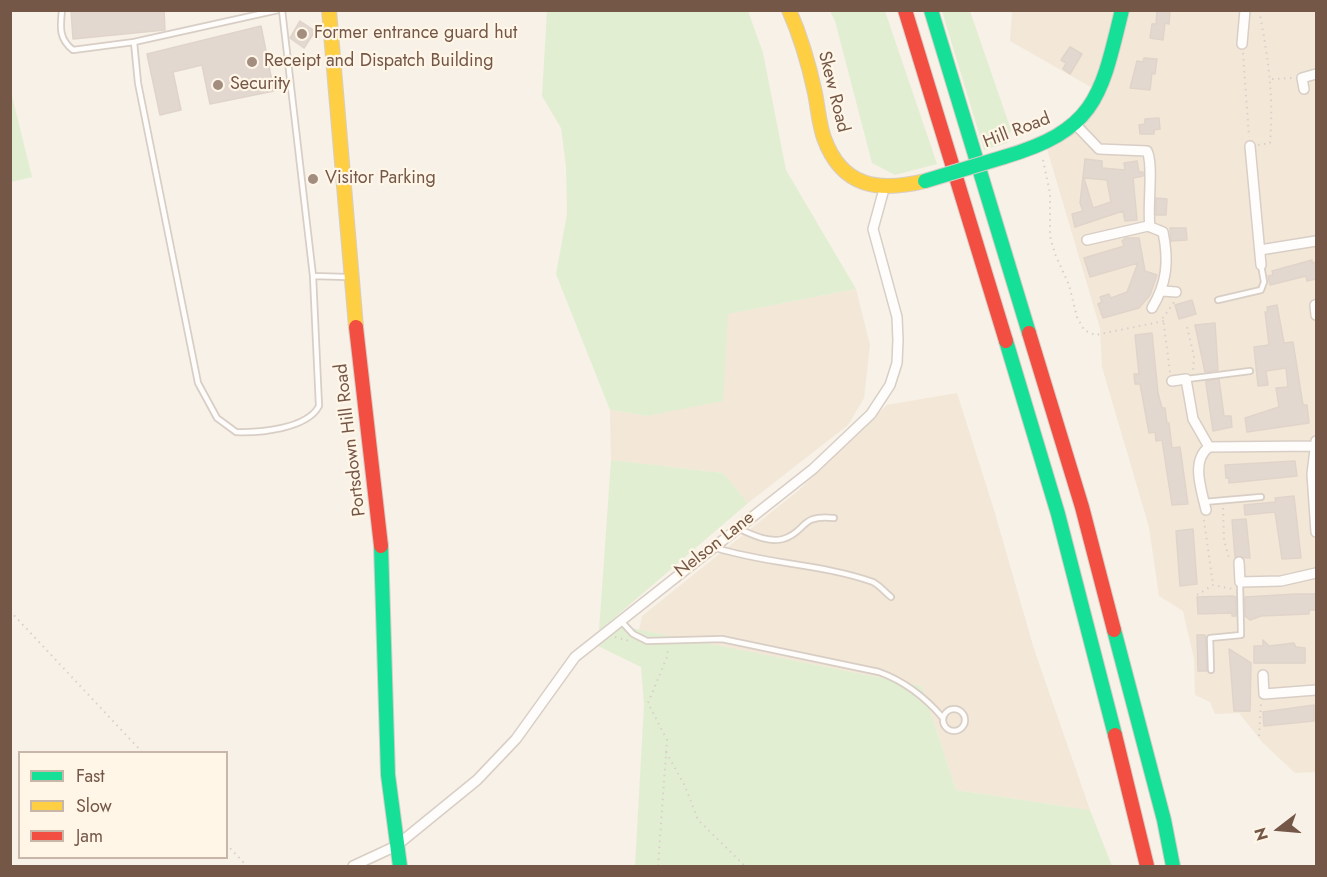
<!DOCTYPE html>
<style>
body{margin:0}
#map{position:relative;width:1327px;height:877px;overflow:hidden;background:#f7f1e7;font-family:Jost,sans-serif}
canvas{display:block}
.frame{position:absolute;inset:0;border:12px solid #755747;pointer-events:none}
.legend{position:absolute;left:18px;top:751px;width:210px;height:108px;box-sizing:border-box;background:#fff6e8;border:2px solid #c8b6a8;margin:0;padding:8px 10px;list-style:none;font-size:18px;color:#755747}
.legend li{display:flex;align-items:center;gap:12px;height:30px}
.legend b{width:30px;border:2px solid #c8b6a8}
.north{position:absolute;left:1249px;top:799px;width:60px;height:60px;-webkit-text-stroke:4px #fff6e8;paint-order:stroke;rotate:254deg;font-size:16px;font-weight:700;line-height:24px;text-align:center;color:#755747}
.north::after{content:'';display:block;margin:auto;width:21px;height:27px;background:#755747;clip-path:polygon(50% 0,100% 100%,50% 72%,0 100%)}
</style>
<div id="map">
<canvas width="1327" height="877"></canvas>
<div class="frame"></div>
<ul class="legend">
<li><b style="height:8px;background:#16e098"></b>Fast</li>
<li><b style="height:8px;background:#ffcf43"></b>Slow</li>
<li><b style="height:8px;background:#f24e42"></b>Jam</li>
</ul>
<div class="north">N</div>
</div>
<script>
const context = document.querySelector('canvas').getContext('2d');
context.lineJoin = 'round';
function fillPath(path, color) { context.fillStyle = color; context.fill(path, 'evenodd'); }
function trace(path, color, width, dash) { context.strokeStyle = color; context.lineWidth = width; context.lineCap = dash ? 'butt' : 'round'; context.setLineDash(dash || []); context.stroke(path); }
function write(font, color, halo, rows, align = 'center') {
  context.font = font + ' Jost,sans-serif'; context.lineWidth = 4.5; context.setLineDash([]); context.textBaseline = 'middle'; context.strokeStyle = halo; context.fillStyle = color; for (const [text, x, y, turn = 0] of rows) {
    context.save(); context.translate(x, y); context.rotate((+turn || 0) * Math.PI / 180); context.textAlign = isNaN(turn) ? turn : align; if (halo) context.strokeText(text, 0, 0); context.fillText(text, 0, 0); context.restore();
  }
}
fillPath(new Path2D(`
 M1012,11h304v761l-21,1 -32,-30 -24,-30 -24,1 -5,-12 -15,-7 -1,-36 -11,-48 -24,-15 -10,-69 -47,-160 -2,-39 -55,-186 24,-12 27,-40 -86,-49z
 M856,289l14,56 -6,53 -16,27 -100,78 -26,-30 -111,-13 -1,-50 37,6 80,-102z
 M957,393l37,117 40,139 56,161 -134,-20 -34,-104 -283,-56 3,-14 157,-126 88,-85z`), '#f3e7d7');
fillPath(new Path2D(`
 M547,11h201l15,42 23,117 70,119 -128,25 -5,87 -76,15 -37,-6 -54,-136 11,-60 -1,-48 -5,-38 -19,-32z
 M830,11h55l52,153 -42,11 -23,-12 -37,-142z
 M942,11h28l41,119 -4,13 -23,7z
 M11,92l21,85 -21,5h-1z
 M611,460l112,13 25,30 -149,128z
 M621,626l301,60 34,104 134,20 22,56h-477l9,-161 -3,-38 -45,-22z`), '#e2eed2');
const building = new Path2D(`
 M71,10h93l1,20 -92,9z
 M1157,10h13l-1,14 -4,-1 -2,17 -13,-2 2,-14h4z
 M300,21l15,10 -11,17 -14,-10z
 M261,26l13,65 -64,13 -8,-39 -29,7 8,38 -21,5 -13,-61z
 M1070,47l12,7 -12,20 -7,-5 3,-6 -5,-3z
 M1144,58l13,1 -2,15 -3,-1 -2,17 -20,-2 7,-27 6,1z
 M1159,118l1,11 -6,1v4h-14l-1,-9 6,-1v-5z
 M1085,159l17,2v7l23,2 -1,-7 13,-2 2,11h4v4l-10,2 4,42 -12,1 -2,-10 -48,16 -3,-13 11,-3 -3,-8zM1084,178l23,2 4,22 -18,6z
 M1156,198l11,1 -1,16h-10z
 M1170,228h16l1,12 -16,1z
 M1125,238h14l6,33 12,4 -7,20 -11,13 -36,10 -5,-14 4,-2 -2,-5 9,-3 2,4 16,-6 11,-29 -48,14 -6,-19 40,-12 -2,-5z
 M1312,260v3l5,-1 -1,17 -9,2 -1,-5 -36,9 -2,-9 5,-1 -1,-4z
 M1192,300l4,14 -17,5 -4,-14z
 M1277,305l7,38 9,-1 10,63h4l2,18 -62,9 -2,-14 34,-11 -3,-19 12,-1 -2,-19 -20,3 2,14 -10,1 -4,-39 15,-2 -4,-33h3l-1,-5z
 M1215,323l3,47 -13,2 -10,-47z
 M1152,333l6,60 4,15h3l2,16 2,-1 3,25 8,-1 8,57 -16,1 -10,-65 -6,1 -1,-9 -6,1 -9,-49h-5l-1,-10h5l-4,-39z
 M1219,379l5,37h7l1,11 -19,4 -7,-47v-3z
 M1295,461l2,15 -68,7v-5h-3l-1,-13z
 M1294,496l7,62 -19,1 -7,-47 -30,3 -1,-10 32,-3 -1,-4z
 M1246,519l4,39 -15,-1 -3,-37z
 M1193,529l4,55 -17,2 -4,-55z
 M1295,594h22v16h-8v4l-48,2 -11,4 -5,-4v-19z
 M1233,596l3,1v19h-4v-3l-34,1 -1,-17z
 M1197,635h8l2,36h-9z
 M1263,640l6,6 25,-3 2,4 9,1v15h-51v-17h9z
 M1229,649l22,14 -1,48h-16z
 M1314,705v16l-50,5 -1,-14z`);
fillPath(building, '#e3d8cf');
trace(building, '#e0d4ca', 1.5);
const lane = new Path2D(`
 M62,10c-2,18 -3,29 11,40l61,-8 144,-32
 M282,10l31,266 34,1
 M134,42l4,41 60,300 19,35 19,14c23,1 71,-3 83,-26l-6,-130
 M1218,300l43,-10 3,-8 -3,-17
 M1187,379l63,-8
 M1204,502l57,-5
 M737,528c14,6 31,15 46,11 24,-7 16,-25 51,-21
 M716,548c51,16 106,16 157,34 6,3 12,10 18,15
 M621,621l12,13 14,7 75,-2 157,33c25,9 46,25 64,46
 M1211,670l-1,-32 31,-3 -1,-53
 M943 720a11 11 0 1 1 22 0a11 11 0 1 1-22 0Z`);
const street = new Path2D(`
 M1242,44l3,-34
 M1304,89l-2,-11 14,-4
 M1076,125l23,24 48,2c7,14 0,56 3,76
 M1250,146l11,119
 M1087,240l61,-14 15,6c6,29 4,51 -11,76
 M1260,250l56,-9
 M1163,291l13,1
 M1315,305l1,10
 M1172,381l14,-2 7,40 16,28 107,-1
 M1316,441l-4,33 4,58
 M1206,510c-4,-19 -16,-49 3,-63
 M1239,562l1,20 41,-1 35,-8
 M1263,675l1,19 52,-4
 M353,866l43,-20 81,-66 39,-41 59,-82 238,-188 58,-55 19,-29 7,-22 1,-23 -1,-23 -24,-88 11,-40`);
const fast = new Path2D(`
 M931,10l98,323
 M1004,157c92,-27 97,-60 118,-147
 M1006,341l52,173 57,221
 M381,546l7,229 12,91
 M1114,630l50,190 9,46`);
const slow = new Path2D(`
 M329,10l27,317
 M789,10c12,27 20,55 26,83 3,15 4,31 9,45 18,50 55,54 101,43`);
const jam = new Path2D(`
 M905,10l101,331
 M356,327l25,219
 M1029,333l53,174 32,123
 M1115,735l32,131`);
trace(lane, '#d8cec5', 8);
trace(street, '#d8cec5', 12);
trace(fast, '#d8cdc4', 16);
trace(slow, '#d8cdc4', 16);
trace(jam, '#d8cdc4', 16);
trace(new Path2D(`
 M1243,53l6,84
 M1272,79l21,-1
 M1258,145l12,-2c4,-48 -2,-86 -11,-133
 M1043,160l7,33v43l5,18 14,31 8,32 7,13 11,5 69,-14
 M1187,327l7,29 -1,16
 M1170,372l-7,-54 12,-17
 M1223,508l1,32 5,18
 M1204,520l9,65
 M1197,595l16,-10 20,4
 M10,611l132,141
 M615,637l15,4
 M1259,736l2,-33
 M666,752l19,34 13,34 47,46
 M226,844l21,22
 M658,866l9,-126 -19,-37 19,-46 1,-10`), '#d9d0cb', 2, [1.5, 4.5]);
trace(lane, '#fefdfb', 4.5);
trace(street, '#fefdfb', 9);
trace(fast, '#16e098', 14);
trace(slow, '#ffcf43', 14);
trace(jam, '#f24e42', 14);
const fastBridge = new Path2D(`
 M925,181l79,-24`);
trace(fastBridge, '#d8cdc4', 16, []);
trace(fastBridge, '#16e098', 14);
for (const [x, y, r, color] of [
 [302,34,6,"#a28d7f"],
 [252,62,6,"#a28d7f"],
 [218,85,6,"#a28d7f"],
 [313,179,6,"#a28d7f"]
]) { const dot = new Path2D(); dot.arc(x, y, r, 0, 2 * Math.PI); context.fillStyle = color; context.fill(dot); trace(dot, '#fff6e8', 2); }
write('18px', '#755747', '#fff6e8', [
 ["Former entrance guard hut",314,34],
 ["Receipt and Dispatch Building",264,62],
 ["Security",230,85],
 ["Visitor Parking",325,179]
], 'left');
write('18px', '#755747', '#fff6e8', [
 ["Skew Road",833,92,76],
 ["Hill Road",1017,131,-21],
 ["Portsdown Hill Road",351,440,-97],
 ["Nelson Lane",715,545,-38]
]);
</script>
